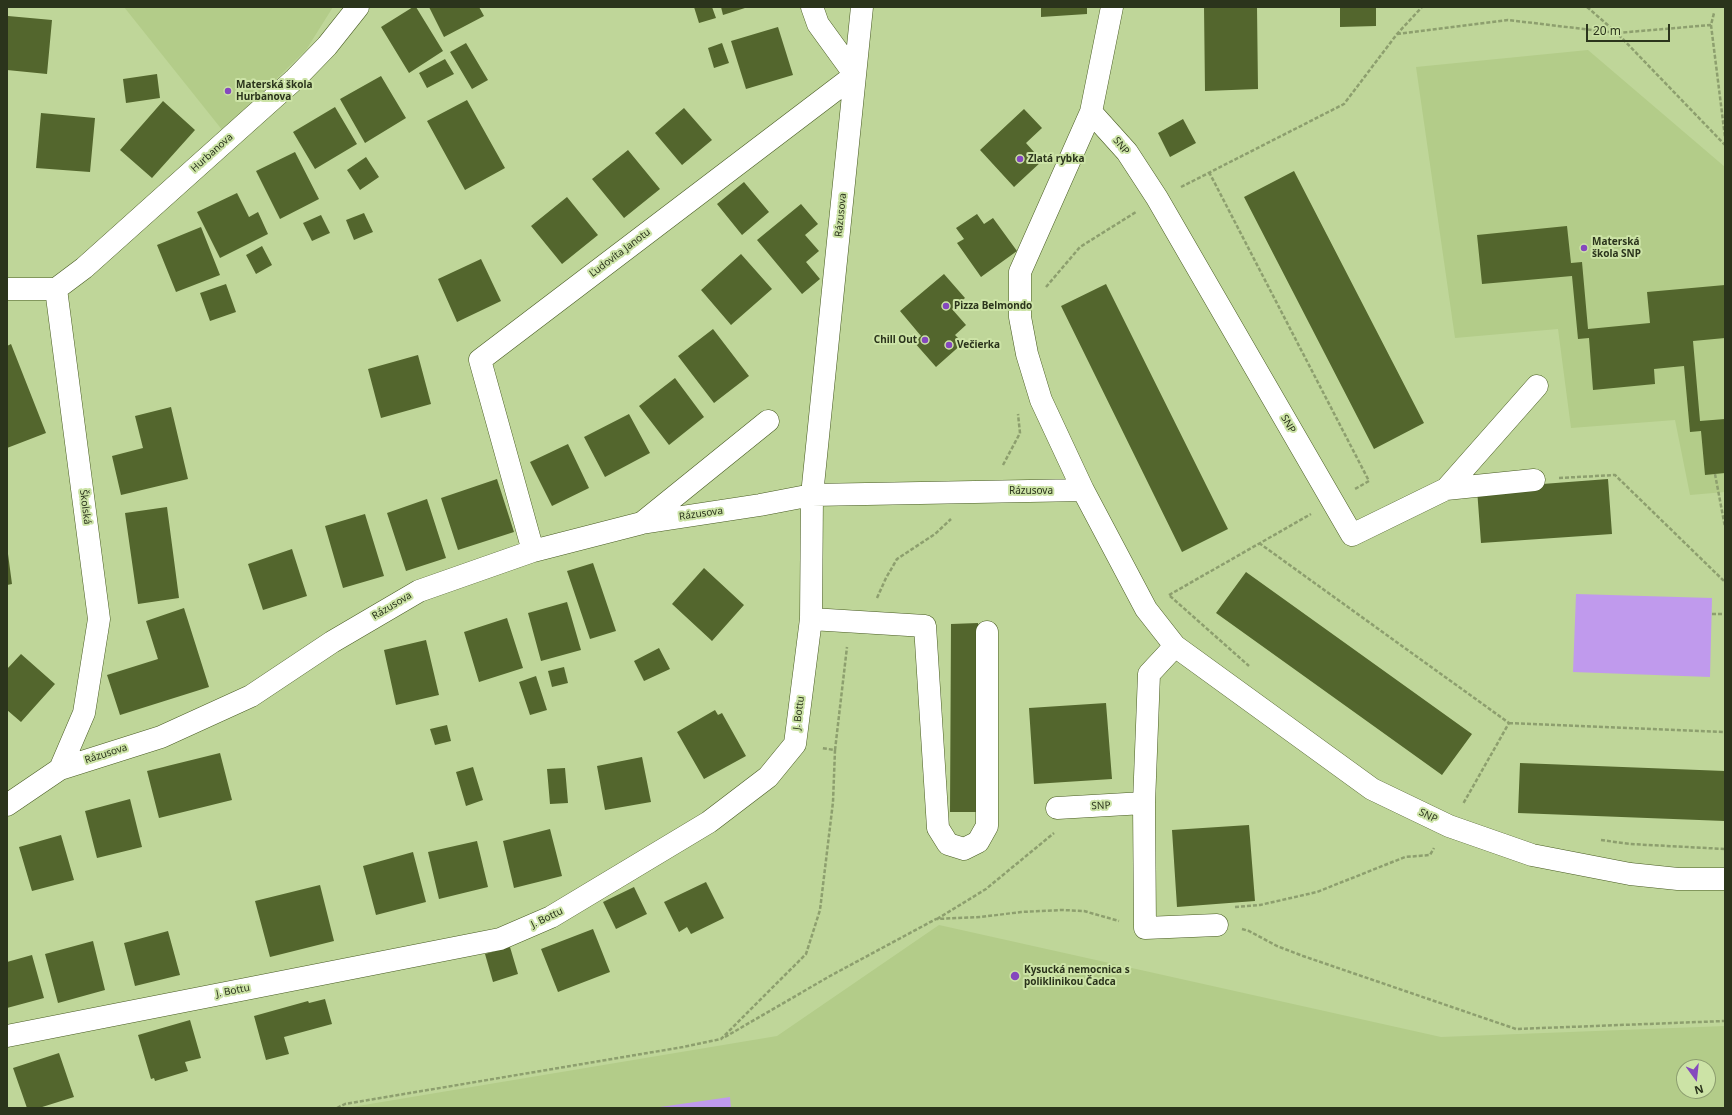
<!DOCTYPE html>
<meta charset="utf-8">
<style>
body{margin:0}
#map{position:relative;width:1732px;height:1115px;overflow:hidden;background:#bfd699;font-family:"Noto Sans",sans-serif}
canvas{display:block}
.frame{position:absolute;inset:0;border:8px solid #2b341c;pointer-events:none}
.north{position:absolute;left:1676px;top:1059px;width:40px;height:40px;box-sizing:border-box;background:#cce3a6;border:1px solid #8c9d6f;border-radius:50%;rotate:165deg;font-size:11px;font-weight:700;line-height:16px;text-align:center;color:#2b341c}
.north::after{content:'';display:block;margin:auto;width:14px;height:18px;background:#8548be;clip-path:polygon(50% 0,100% 100%,50% 72%,0 100%)}
.scale{position:absolute;left:1586px;top:24px;width:84px;height:18px;box-sizing:border-box;border:2px solid #2b341c;border-top:0;padding-left:5px;font-size:12px;line-height:14px;white-space:nowrap;color:#2b341c;-webkit-text-stroke:3px #cce3a6;paint-order:stroke}
</style>
<div id="map">
<canvas width="1732" height="1115"></canvas>
<div class="frame"></div>
<div class="north">N</div>
<div class="scale">20 m</div>
</div>
<script>
const context = document.querySelector('canvas').getContext('2d');
context.lineJoin = 'round';
function fillPath(path, color) { context.fillStyle = color; context.fill(path, 'evenodd'); }
function trace(path, color, width, dash) { context.strokeStyle = color; context.lineWidth = width; context.lineCap = dash ? 'butt' : 'round'; context.setLineDash(dash || []); context.stroke(path); }
function write(font, color, halo, rows, align = 'center') {
  context.font = font + ' "Noto Sans",sans-serif'; context.lineWidth = 4; context.setLineDash([]); context.textBaseline = 'middle'; context.strokeStyle = halo; context.fillStyle = color; for (const [text, x, y, turn = 0] of rows) {
    context.save(); context.translate(x, y); context.rotate((+turn || 0) * Math.PI / 180); context.textAlign = isNaN(turn) ? turn : align; if (halo) context.strokeText(text, 0, 0); context.fillText(text, 0, 0); context.restore();
  }
}
fillPath(new Path2D(`
 M124,7h209l-27,43 -83,81z
 M1588,50l137,117v325l-35,3 -15,-75 -104,8 -13,-99 -103,9 -39,-271z
 M939,925l502,112 284,-11v82h-1379l431,-72zM1684,1067h24v24h-24z`), '#b3cc89');
fillPath(new Path2D(`
 M1576,594l136,4 -2,79 -137,-5z
 M730,1097l1,11h-78z`), '#c09aed');
fillPath(new Path2D(`
 M413,7h3l27,44 -34,22 -28,-46z
 M429,7h50l5,9 -40,21z
 M694,7h18l4,11 -17,5z
 M721,7h27l-25,8z
 M1041,7h46v7l-46,3z
 M1204,7h53l1,82 -53,2z
 M1340,7h36v19l-36,1z
 M8,16l44,4 -5,54 -40,-4z
 M778,27l15,48 -47,14 -15,-48z
 M466,43l22,37 -16,9 -22,-37z
 M722,43l7,20 -15,5 -6,-20z
 M445,59l9,15 -27,14 -8,-15z
 M157,74l3,24 -34,5 -3,-24z
 M381,76l25,42 -41,25 -25,-44z
 M467,100l38,68 -40,22 -38,-69z
 M163,101l32,29 -43,48 -32,-28z
 M335,107l22,37 -42,25 -22,-37z
 M684,108l28,32 -30,25 -27,-32z
 M1024,109l18,19 -16,15 16,18 -28,26 -34,-37z
 M41,113l54,5 -5,54 -54,-4z
 M1183,119l13,24 -26,14 -12,-24z
 M628,150l32,39 -36,29 -32,-39z
 M295,152l24,47 -39,20 -24,-48z
 M366,157l13,20 -19,13 -13,-20z
 M1294,171l130,252 -50,26 -130,-252z
 M744,182l25,30 -27,23 -25,-31z
 M237,193l12,24 9,-5 10,22 -48,24 -23,-46z
 M567,197l31,38 -36,29 -31,-38z
 M801,204l17,20 -13,11 14,16 -13,11 14,17 -18,15 -45,-54z
 M364,213l9,19 -19,8 -8,-20z
 M977,214l7,10 9,-6 24,33 -36,26 -24,-34 7,-4 -8,-11z
 M321,215l9,18 -18,8 -9,-18z
 M1567,226l4,37 11,-1 6,67 62,-6 -3,-31 78,-7v53l-32,3 7,80 25,-2v54l-20,2 -4,-44 -11,1 -6,-66 -30,3 1,15 -62,6 -4,-52 -11,1 -6,-63 -90,8 -5,-49z
 M201,227l19,48 -44,17 -19,-47z
 M262,246l10,19 -16,9 -10,-19z
 M741,254l31,35 -41,36 -30,-35z
 M481,259l20,42 -44,21 -19,-43z
 M944,274l21,24 -13,11 14,16 -11,10 8,8 -27,24 -22,-25 7,-6 -21,-25z
 M226,284l10,28 -26,9 -10,-28z
 M1106,284l122,245 -46,23 -121,-246z
 M713,329l36,47 -35,27 -36,-47z
 M11,344l35,89 -39,15v-102z
 M418,355l13,49 -50,14 -13,-49z
 M675,378l29,39 -35,28 -30,-39z
 M171,407l17,72 -67,16 -9,-39 31,-8 -8,-32z
 M629,414l21,39 -45,24 -21,-40z
 M568,444l21,44 -37,18 -22,-44z
 M497,479l17,53 -56,18 -17,-52z
 M1608,479l4,55 -131,9 -4,-54z
 M427,499l19,59 -40,13 -19,-58z
 M167,507l12,91 -41,6 -13,-91z
 M365,514l19,62 -41,12 -18,-62z
 M292,549l15,47 -44,14 -15,-46z
 M8,554l4,30 -5,1v-30z
 M593,563l23,68 -26,8 -23,-68z
 M704,568l40,37 -32,36 -40,-37z
 M1246,572l226,162 -30,41 -226,-162z
 M567,602l14,48 -40,11 -13,-48z
 M184,608l25,79 -89,28 -13,-40 51,-16 -12,-38z
 M507,618l16,50 -44,14 -15,-50z
 M978,623v189h-28l1,-188z
 M426,640l13,55 -43,10 -12,-55z
 M659,648l11,21 -26,12 -10,-20z
 M21,654l34,30 -34,38 -14,-12v-41z
 M564,667l4,16 -16,4 -4,-16z
 M536,676l11,34 -17,5 -11,-33z
 M1106,703l6,76 -78,5 -5,-76z
 M715,710l3,5 4,-2 24,43 -42,23 -27,-47z
 M447,725l4,16 -16,4 -5,-16z
 M220,753l12,47 -73,18 -12,-47z
 M642,757l9,45 -46,8 -8,-44z
 M1520,763l205,8v50l-207,-8z
 M473,767l10,33 -17,6 -10,-34z
 M565,768l3,35 -18,1 -3,-35z
 M130,799l12,48 -45,11 -12,-47z
 M1249,825l6,76 -78,6 -5,-77z
 M550,829l12,47 -48,12 -11,-47z
 M61,835l13,45 -42,11 -13,-44z
 M477,841l11,46 -49,12 -11,-47z
 M413,852l13,50 -50,13 -13,-49z
 M706,882l18,36 -33,16 -4,-7 -8,5 -15,-30z
 M320,885l14,56 -64,16 -15,-56z
 M634,887l13,27 -31,15 -13,-27z
 M593,929l17,43 -52,20 -17,-43z
 M168,931l12,44 -45,11 -11,-43z
 M93,941l12,49 -47,13 -13,-49z
 M510,947l8,27 -25,8 -8,-28z
 M32,955l12,43 -37,10v-46z
 M325,999l7,25 -48,13 5,17 -23,6 -12,-44 54,-15 1,2z
 M190,1020l11,38 -16,4 3,9 -33,10 -1,-3 -3,1 -13,-44z
 M59,1053l15,44 -35,11h-12l-14,-40z`), '#53662d');
const minor = new Path2D(`
 M1112,7l-21,105 -71,160v45l7,37 14,46 42,90 63,119 29,37 197,143 77,37 83,29 98,19 48,5h47
 M1091,112l36,40 30,46 195,337 94,-46 91,-103
 M7,289h49l43,330 -15,94 -24,56
 M56,289l28,-21 211,-189 32,-33 31,-39
 M1446,489l88,-9
 M643,522l125,-101
 M533,551l-53,-191 375,-285 -37,-51 -6,-17
 M811,619l114,7 13,202 10,16 16,5 14,-7 9,-16v-194
 M1175,646l-26,28 -5,129 1,125 72,-3
 M7,805l53,-36 101,-32 90,-41 81,-54 87,-51 114,-40 109,-28 118,-18 52,-10 271,-5
 M1057,808l87,-5
 M7,1036l493,-97 51,-22 158,-95 59,-45 27,-33 16,-125 1,-124 50,-488`);
trace(minor, '#485b22', 23);
trace(new Path2D(`
 M1587,7l30,26 108,112
 M1711,25l14,112
 M1397,34l111,-14 109,13 94,-8 3,-12
 M1209,172l160,309 -14,8
 M1181,187l163,-83 53,-70 25,-27
 M1046,287l34,-40 56,-35
 M1003,465l17,-32 -2,-19
 M1715,474l10,53
 M1559,478l56,-3 110,107
 M1259,543l250,180 -46,81
 M1169,595l142,-81
 M1170,596l79,70
 M877,598l9,-20 11,-19 38,-25 16,-15
 M1712,614h13
 M1509,723l216,9
 M835,750l12,-103
 M1601,840l29,4 95,5
 M1235,907l25,-2 57,-13 88,-35 25,-2 4,-7
 M937,919l49,-30 68,-56
 M1242,929l7,2 28,15 26,10 213,73 209,-8
 M725,1037l105,-61 106,-57 45,-2 40,-5 41,-2 22,1 35,10
 M337,1108l8,-4 338,-57 38,-8 85,-85 14,-44 13,-108 2,-52 -14,-2`), '#8d9f6e', 2.5, [4, 2]);
trace(minor, '#fff', 22);
for (const [x, y, r, color] of [
 [228,91,4,"#8548be"],
 [1020,159,4,"#8548be"],
 [1584,248,4,"#8548be"],
 [946,306,4,"#8548be"],
 [925,340,4,"#8548be"],
 [949,345,4,"#8548be"],
 [1015,976,5,"#8548be"]
]) { const dot = new Path2D(); dot.arc(x, y, r, 0, 2 * Math.PI); context.fillStyle = color; context.fill(dot); trace(dot, '#cce3a6', 1.5); }
write('bold 10px', '#2b341c', '#cce3a6', [
 ["Materská škola",236,85],
 ["Hurbanova",236,97],
 ["Zlatá rybka",1028,159],
 ["Materská",1592,242],
 ["škola SNP",1592,254],
 ["Pizza Belmondo",954,306],
 ["Chill Out",917,340,"right"],
 ["Večierka",957,345],
 ["Kysucká nemocnica s",1024,970],
 ["poliklinikou Čadca",1024,982]
], 'left');
write('10px', '#2b341c', '#cce3a6', [
 ["SNP",1121,146,50],
 ["Hurbanova",212,153,-42],
 ["Rázusova",841,215,-84],
 ["Ľudovíta Janotu",620,253,-37],
 ["SNP",1288,424,60],
 ["Rázusova",1031,491],
 ["Školská",85,507,83],
 ["Rázusova",701,514,-8],
 ["Rázusova",392,606,-31],
 ["J. Bottu",799,713,-83],
 ["Rázusova",106,754,-18],
 ["SNP",1101,806,-3],
 ["SNP",1428,816,26],
 ["J. Bottu",547,918,-26],
 ["J. Bottu",233,991,-11]
]);
</script>
